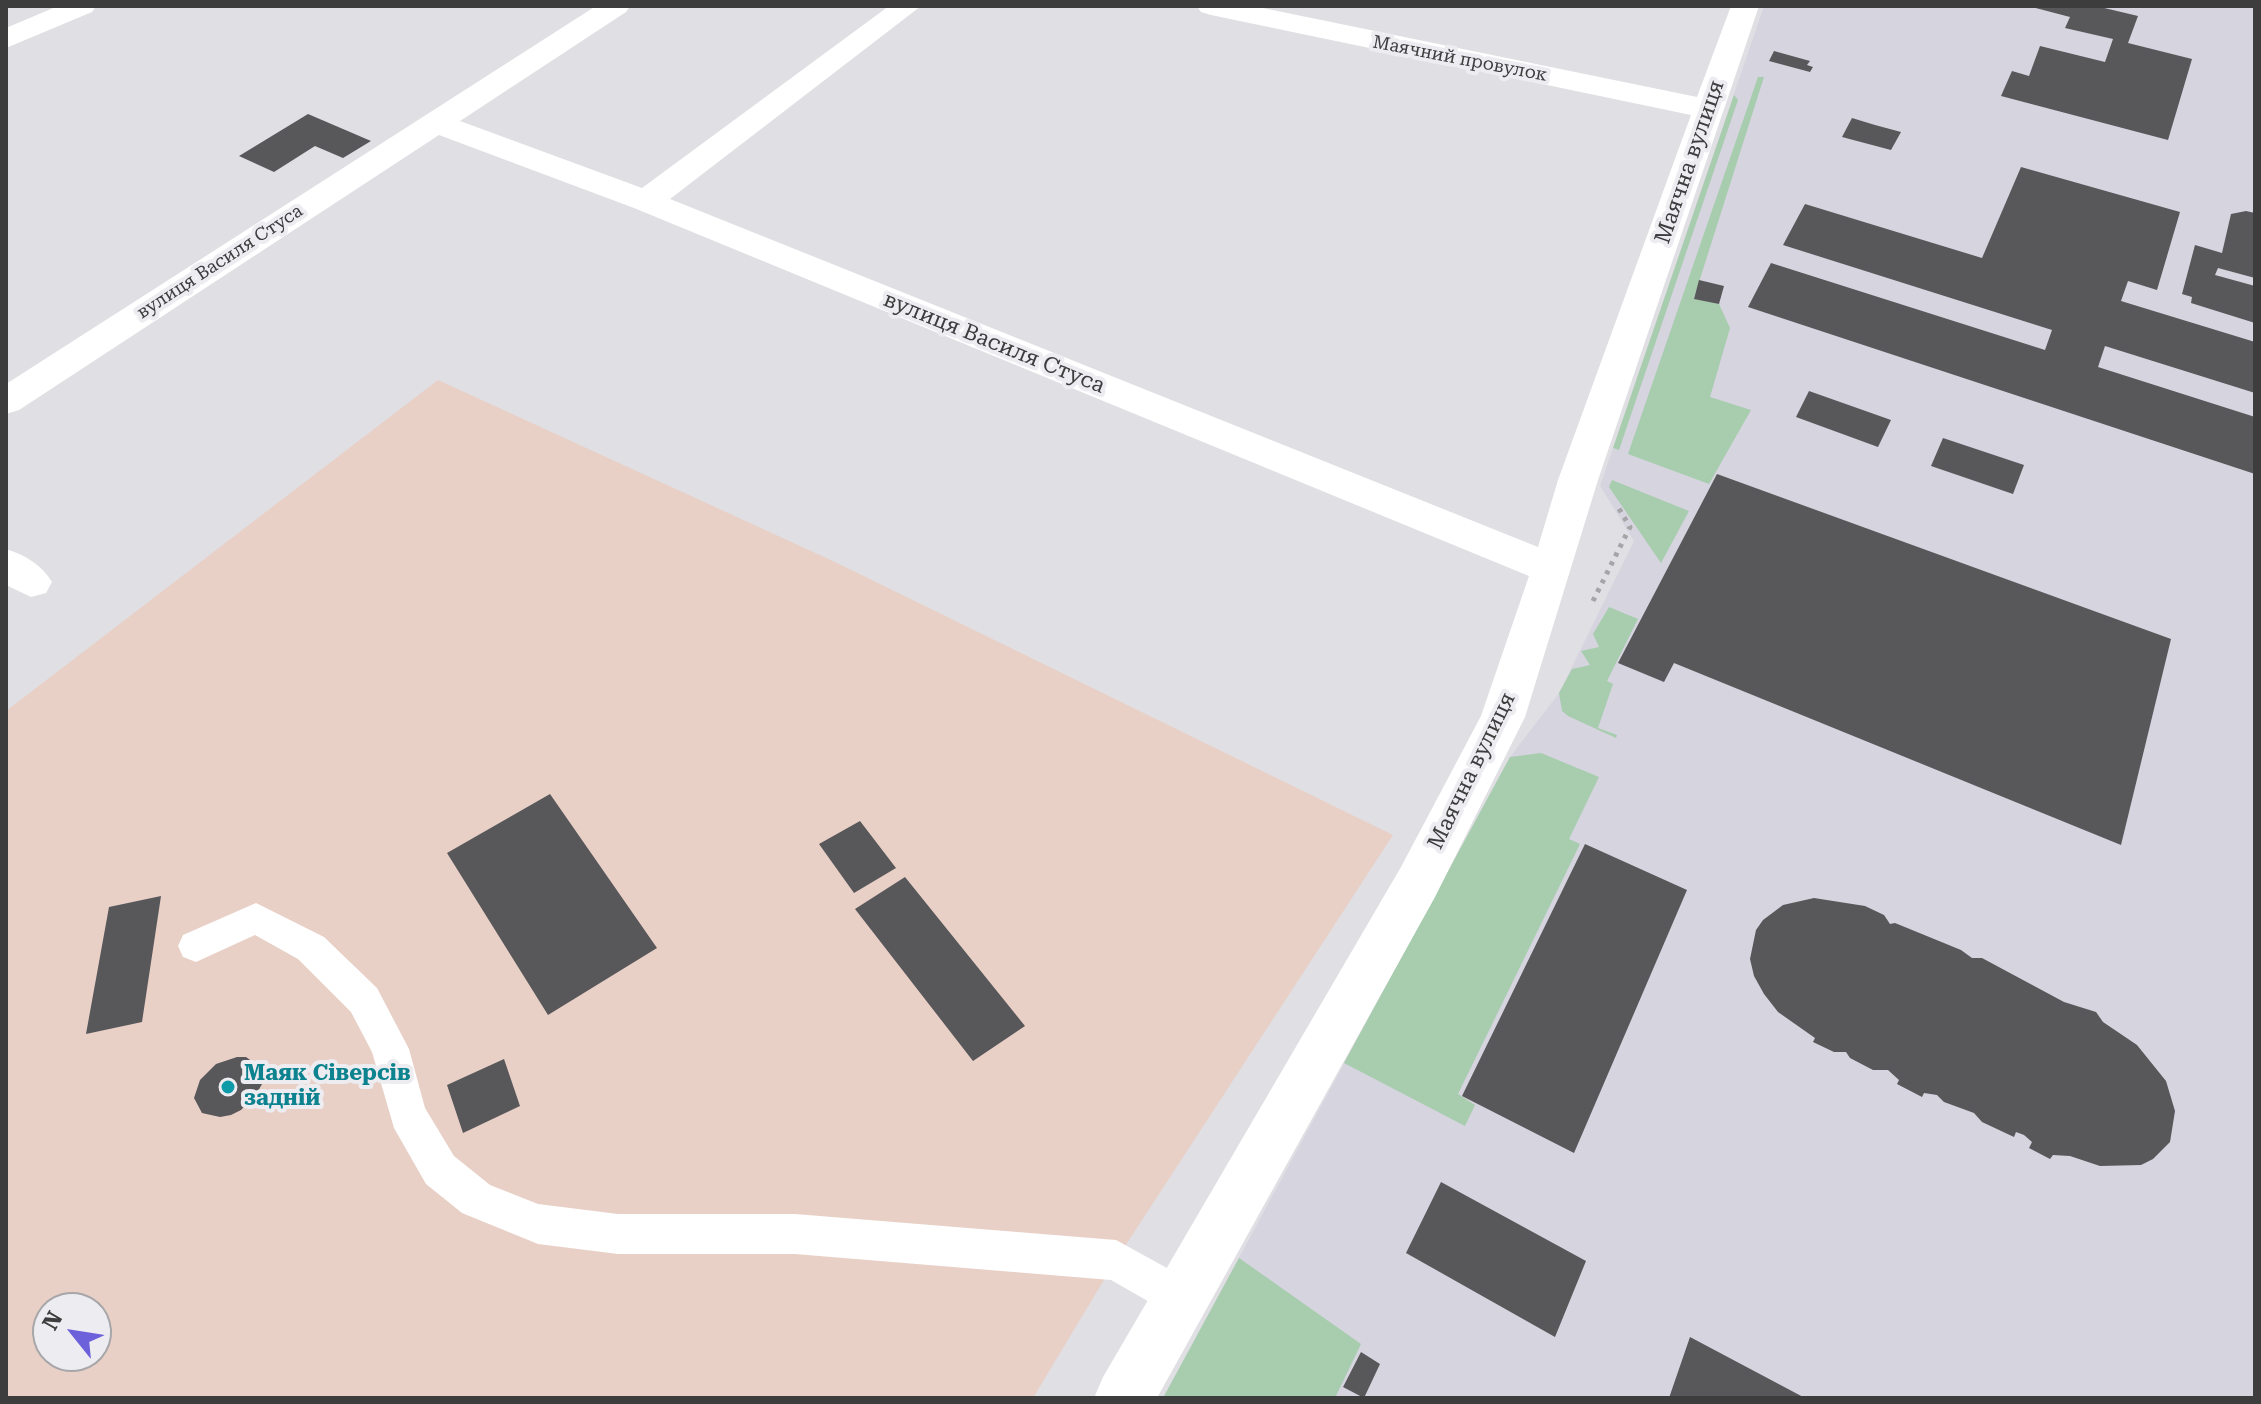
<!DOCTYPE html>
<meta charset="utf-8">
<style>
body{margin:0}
#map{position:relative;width:2261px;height:1404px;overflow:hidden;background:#e0dfe3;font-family:"Roboto Serif",serif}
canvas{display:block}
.frame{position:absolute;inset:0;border:8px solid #3d3d3e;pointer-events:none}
.north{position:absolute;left:32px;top:1292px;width:80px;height:80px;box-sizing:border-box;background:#edecf0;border:2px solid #a7a6a9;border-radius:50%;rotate:300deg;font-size:22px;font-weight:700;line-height:32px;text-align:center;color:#3d3d3e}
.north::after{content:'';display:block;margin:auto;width:28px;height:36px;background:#6d61db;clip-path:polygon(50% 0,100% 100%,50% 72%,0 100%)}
</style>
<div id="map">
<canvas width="2261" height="1404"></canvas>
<div class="frame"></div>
<div class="north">N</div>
</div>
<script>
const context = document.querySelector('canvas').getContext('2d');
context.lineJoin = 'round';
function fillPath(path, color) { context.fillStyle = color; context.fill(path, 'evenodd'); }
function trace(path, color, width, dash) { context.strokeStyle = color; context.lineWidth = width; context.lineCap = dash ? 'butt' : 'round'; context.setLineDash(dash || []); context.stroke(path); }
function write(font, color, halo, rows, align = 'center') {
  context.font = font + ' "Roboto Serif",serif'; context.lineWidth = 8; context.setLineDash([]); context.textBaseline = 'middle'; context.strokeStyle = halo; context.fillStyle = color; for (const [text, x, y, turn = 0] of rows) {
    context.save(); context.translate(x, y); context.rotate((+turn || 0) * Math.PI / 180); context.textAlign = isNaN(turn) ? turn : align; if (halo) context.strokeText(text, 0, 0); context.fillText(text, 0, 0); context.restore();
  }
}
fillPath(new Path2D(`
 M1764,6h491v1392h-1092l347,-641 49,-64 75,-152 -34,-55z`), '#d6d4df');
fillPath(new Path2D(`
 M438,380l397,182 558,273 -277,425 -83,138h-1027v-687zM48,1308h48v48h-48z`), '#e8d0c7');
fillPath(new Path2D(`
 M1758,77h6l-70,221 25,6 11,24 -20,69 41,13 -42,74 -81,-30z
 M1734,95l4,5 -119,350 -6,-2z
 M1612,480l77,31 -28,52 -52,-76z
 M1609,607l29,12 -31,62 6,3 -15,44 19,7 -1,3 -48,-22 -6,-5 -3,-18 13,-24 18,-4 -9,-14 18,-4 -6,-13z
 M1541,753l58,24 -30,62 11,5 -122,250 17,11 -10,21 -121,-63 166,-306z
 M1239,1258l122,86 -26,54h-172z`), '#a7cdae');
fillPath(new Path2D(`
 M2028,6h68l42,10 -10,27 64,16 -24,81 -167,-44 11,-25 17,5 11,-30 65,16 8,-23 -48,-11 5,-11z
 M1774,51l36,10 -3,4 6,2 -3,5 -41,-11z
 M308,114l63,27 -28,17 -28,-12 -41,26 -35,-16z
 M1852,118l23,7 26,7 -10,18 -49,-13z
 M2021,167l159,45 -23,78 -29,-9 -7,20 134,41v51l-150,-47 -7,21 157,50v57l-507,-167 23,-44 274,87 7,-20 -269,-85 22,-41 177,54z
 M2246,211l9,2v65l-37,-10 -3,7 40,11v37l-64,-20 1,-6 -10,-3 13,-49 27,8 9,-39z
 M1699,280l25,6 -5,18 -25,-5z
 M1809,391l82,29 -13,27 -82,-30z
 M1943,438l81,27 -11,29 -82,-28z
 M1717,474l454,165 -50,206 -447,-182 -10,19 -46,-19z
 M550,794l107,154 -109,67 -101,-162z
 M860,821l36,47 -42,25 -35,-49z
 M1585,844l102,46 -113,263 -112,-57z
 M905,877l120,149 -52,35 -118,-152z
 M161,896l-19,126 -56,12 23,-127z
 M1814,898l51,8 19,9 6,9 5,-1 66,27 11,8h10l82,44 32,10 7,10 34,23 29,36 9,30 -5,31 -17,17 -12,6 -41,1 -30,-10 -17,-1 -3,4 -21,-11 3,-6 -8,-7 -8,-3 -2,5 -32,-15 -8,-9 -30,-11 -7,-7 -13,-2 -2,4 -25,-13 2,-4 -11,-10h-15l-23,-12 -4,-6h-12l-21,-10 2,-4 -37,-26 -14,-18 -10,-18 -4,-17 6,-29 7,-10 20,-15z
 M237,1057h9l14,10 2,17 -5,9 -16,17 -10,5 -11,2 -18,-4 -8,-15 6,-18 16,-16z
 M504,1059l16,47 -57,27 -16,-48z
 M1441,1182l145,79 -31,76 -149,-84z
 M1690,1337l115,61h-136z
 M1361,1352l19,12 -16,34 -21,-11z`), '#58575a');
trace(new Path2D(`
 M1593,601l37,-74 -12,-20`), '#a5a4a7', 5, [4, 6]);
fillPath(new Path2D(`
 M256,903l68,34 53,51 32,61 16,59 29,48 36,29 48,19 80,10h177l321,26 80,44 6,15 -6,15 -15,6 -70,-40 -316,-26h-177l-80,-10 -76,-31 -36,-29 -32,-56 -22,-76 -21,-40 -53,-53 -43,-24 -59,27 -13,-5 -5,-11 5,-11z`), '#fff');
fillPath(new Path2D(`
 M58,6h38l-4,6 -86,36v-20z
 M596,6h34l-4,6 -166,109 182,67 247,-182h32l-251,193 868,348 20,-67 133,-365 -480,-100 -10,-3 -4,-6h56l444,91 34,-91h28l-161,474 -73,237 -90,180 -278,501h-63l9,-21 298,-510 80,-151 48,-140 -895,-368 -195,-73 -420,275 -13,4v-30z
 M6,549c19,6 36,16 46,33l-6,11 -15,4 -25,-12z`), '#fff');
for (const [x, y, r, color] of [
 [228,1087,8,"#0f9aa8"]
]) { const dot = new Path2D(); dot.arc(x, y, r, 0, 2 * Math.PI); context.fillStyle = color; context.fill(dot); trace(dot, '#edecf0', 3); }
write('18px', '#3d3d3e', '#edecf0', [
 ["Маячний провулок",1460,59,11],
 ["вулиця Василя Стуса",220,262,-33]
]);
write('22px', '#3d3d3e', '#edecf0', [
 ["Маячна вулиця",1690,162,-71],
 ["вулиця Василя Стуса",994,343,22],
 ["Маячна вулиця",1472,771,-64]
]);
write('bold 22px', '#0d838f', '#edecf0', [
 ["Маяк Сіверсів",244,1074],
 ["задній",244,1099]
], 'left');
</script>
